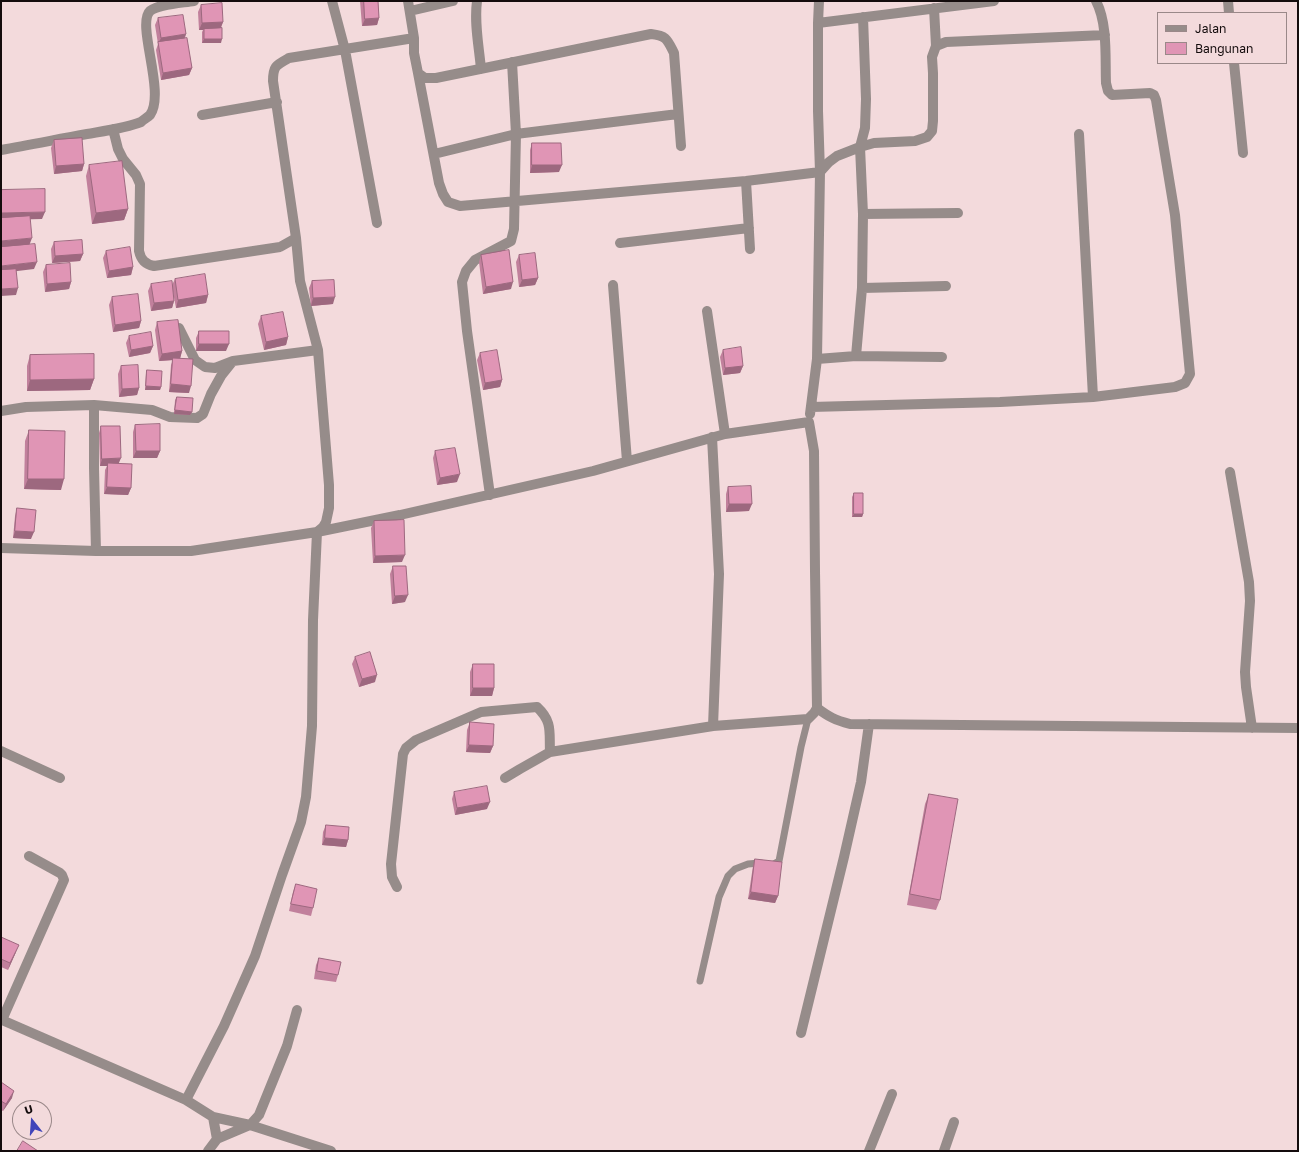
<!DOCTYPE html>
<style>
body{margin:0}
#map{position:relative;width:1299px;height:1152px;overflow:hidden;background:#f3dadc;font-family:"Golos Text",sans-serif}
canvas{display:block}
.frame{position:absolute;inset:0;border:2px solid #140c0d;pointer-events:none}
.legend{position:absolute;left:1157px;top:12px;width:130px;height:52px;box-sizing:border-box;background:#f3dadc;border:1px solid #9a8889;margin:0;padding:5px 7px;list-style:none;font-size:12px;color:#140c0d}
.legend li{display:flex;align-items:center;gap:8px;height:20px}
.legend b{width:20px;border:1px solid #9a8889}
.north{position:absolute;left:12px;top:1100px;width:40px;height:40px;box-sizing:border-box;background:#f3dadc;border:1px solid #9a8889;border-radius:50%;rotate:343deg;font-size:11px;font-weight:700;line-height:16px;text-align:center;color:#140c0d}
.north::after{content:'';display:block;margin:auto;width:14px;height:18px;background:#4045ba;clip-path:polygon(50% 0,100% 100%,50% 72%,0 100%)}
</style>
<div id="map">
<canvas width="1299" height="1152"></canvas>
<div class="frame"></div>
<ul class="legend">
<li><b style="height:5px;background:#968c8a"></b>Jalan</li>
<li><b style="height:11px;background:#e095b5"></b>Bangunan</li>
</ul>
<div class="north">U</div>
</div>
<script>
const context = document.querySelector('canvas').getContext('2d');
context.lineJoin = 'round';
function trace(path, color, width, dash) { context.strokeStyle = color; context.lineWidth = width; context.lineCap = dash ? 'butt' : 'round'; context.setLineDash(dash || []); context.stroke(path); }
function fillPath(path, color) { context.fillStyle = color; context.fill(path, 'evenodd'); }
trace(new Path2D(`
 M700,981l19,-84 9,-21 7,-7 13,-5 12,-1 12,2 7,-4 22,-114 7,-28`), '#968c8a', 7);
trace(new Path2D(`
 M332,1l13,49 32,173
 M408,1l6,37
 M477,1c-3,23 2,45 4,68
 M1228,1l1,12
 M934,8l2,38
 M410,11l43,-10
 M818,23l176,-22
 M1234,63l9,90
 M418,73l21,110 4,11 5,8 12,4 286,-25 74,-9 9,-10 8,-6 23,-9 14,-4 41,-2 12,-4 5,-6 1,-10v-48l-1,-16 4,-11 10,-4 159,-7
 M202,115l75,-13
 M113,129l5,20 5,10 13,16 4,9 -1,67c2,9 6,13 15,15l126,-19 16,-9 4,43 18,69 11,135v23l-3,14 -3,5 -6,5 -4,88 -1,106 -6,71 -5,25 -19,53 -27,81 -31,70 -38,74
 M1079,134l14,263
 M1,150c29,-5 58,-11 86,-16 17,-3 39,-6 54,-12 2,-2 7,-5 9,-7 16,-22 -14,-91 0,-104 9,-7 32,-8 44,-10
 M434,154l82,-20 162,-20
 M746,181l4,68
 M863,214l95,-1
 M296,238l-23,-157c0,-15 3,-16 16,-23l125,-20v15l4,20 7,5h11l215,-44c16,2 16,5 23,19l7,93
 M620,243l129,-15
 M613,285l14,176
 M862,288l84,-2
 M707,311l18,123
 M179,328l16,32 10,7 10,1 18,-7 85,-11
 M856,356l6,-68 1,-74 -3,-67 5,-19 1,-29 -3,-82
 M817,359l39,-3 86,1
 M94,405v63l2,83
 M811,407l189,-5 93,-5 82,-10 10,-4 5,-9 -15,-159 -19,-115 -2,-5 -4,-2 -38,2 -4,-4 -2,-8c-1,-25 2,-59 -10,-82
 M1,411l25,-4 68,-2 58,5 18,7 27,1 6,-4 8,-20 10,-18 12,-15
 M810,414l7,-55 3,-187 -2,-61v-88l1,-22
 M712,437l7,137 -6,152
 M1230,472l19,110 1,19 -5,71 1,15 6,41
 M490,495l-23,-164 -5,-49 4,-11 9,-11 36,-19 3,-12 2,-95 -4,-72
 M1,548l95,3h95l126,-19 83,-17 193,-44 132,-37 84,-12 5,29 1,120 2,137c12,9 18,12 33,16l448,4
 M1,751l59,27
 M550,752l163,-26 95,-7 6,-6 3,-5
 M29,856l31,17 2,2 2,5 -62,140 184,80 27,17 37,8 81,26
 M397,887l-5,-10 -1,-13 12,-110 3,-6 10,-8 65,-28 56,-5c16,15 12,25 13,45l-30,17 -15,9
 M801,1033l43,-176 17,-75 8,-58
 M213,1117l4,22
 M208,1151l9,-12 33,-14 9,-10 28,-69 10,-36
 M869,1151l23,-57
 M944,1151l10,-29`), '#968c8a', 10);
fillPath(new Path2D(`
 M360,1h18l1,17 -2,7 -15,1z
 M201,5l22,17 -2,6v15h-19v-11l1,-2h-4l-1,-18z
 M158,18l28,16 -1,4 7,30 -3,7 -28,5 -5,-30 2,-6 -3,-19z
 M54,140l30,24 -2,7 -28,3 -3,-26z
 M532,143l27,29 -29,1v-23z
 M89,165l39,44 -4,11 -32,4 -6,-48z
 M54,242l29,12 -3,7 -28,2 -1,-14z
 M106,251l27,16 -2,8 -24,3 -4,-20z
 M481,255l30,34 -28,5 -4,-32z
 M519,255l19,23 -3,7 -16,2 -3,-25z
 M46,265l25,17 -2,7 -24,3 -2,-20z
 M175,279l33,16 -2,8 -30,5 -3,-16 1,9 -2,7 -21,3 -3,-20 3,-7 21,1z
 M312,281l21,23 -22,2 -2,-18z
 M112,297l29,24 -2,7 -26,4 -4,-27z
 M261,316l27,21 -2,8 -22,5 -6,-26z
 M157,322l25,29 -2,7 9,35 -20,-1 2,-27 2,-5 -14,1 -4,-31z
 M199,331l27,20h-30v-13z
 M129,336l24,10 -3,7 -21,4 -3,-14z
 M723,350l20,16 -3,7 -17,2 -3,-18z
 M480,353l22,27 -2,7 -17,3 -6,-30z
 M30,355l64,24 -4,11 -63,1v-25z
 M121,366l18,22 -2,7 -18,2 -1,-23z
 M147,370l14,17 -1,3h-15l1,-16z
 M177,397l15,15 -2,3 -16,-1 1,-14z
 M135,425l25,26 -3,7h-24v-26z
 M101,426l30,62 -3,7 -24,-1 1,-24 2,-4h-7l-1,-33z
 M29,430l32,60 -37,-1 1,-48z
 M435,451l22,31 -20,3 -4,-27z
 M728,487l21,24 -23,1v-18z
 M854,493l9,21 -1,3h-10v-20z
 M17,508l14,31 -18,-1 2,-22z
 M374,521l28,41 -29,1 -2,-35z
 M393,566l12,36 -13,2 -2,-30z
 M355,657l20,25 -16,5 -7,-23z
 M473,664l21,24 -2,8h-22v-24z
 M470,722l23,24 -3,7 -24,-1 1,-22z
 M454,792l33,17 -32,6 -3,-16z
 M929,794l11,106 -4,10 -29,-5 18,-101z
 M326,825l22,15 -2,7 -24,-2 1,-13z
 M755,859l23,37 -3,7 -27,-4 5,-33z
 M296,884l17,24 -2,8 -22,-5 4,-19z
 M1,937l15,15 -8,18 -7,-3z
 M319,958l19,17 -2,7 -22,-3 2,-14z
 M1,1082l11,16 -9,13 -2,-1z`), '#c1809c');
fillPath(new Path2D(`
 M379,18l-2,7 -15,1 3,-7z
 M223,22l-3,7h-16l-1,1h-4l3,-7z
 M186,34l-3,7 -25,3 3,-6z
 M204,39h18l-1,4h-19z
 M192,68l-3,7 -28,5 2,-7z
 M84,164l-2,7 -28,3 2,-8z
 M532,165h30l-3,7 -29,1z
 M128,209l-4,11 -32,4 4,-11z
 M45,212l-3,7 -41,1v-7z
 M32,238l-3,8 -28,2v-7z
 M83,254l-3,7 -28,2 3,-7z
 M37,262l-3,7 -33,4v-7z
 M133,267l-2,8 -24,3 2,-7z
 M538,278l-3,7 -16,2 3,-7z
 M71,282l-2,7 -24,3 2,-8z
 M513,282l-2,7 -28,5 3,-7z
 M18,288l-2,7 -15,1v-7z
 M208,295l-2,8 -30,5 2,-8z
 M335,297l-2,7 -22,2 2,-8z
 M174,301l-2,7 -21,3 3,-8z
 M141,321l-2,7 -26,4 2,-7z
 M288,337l-2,8 -22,5 2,-8z
 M199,344h30l-3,7h-30z
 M153,346l-3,7 -21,4 2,-7z
 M182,351l-2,8 -7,-1v2l-14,1 3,-7z
 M743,366l-3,7 -17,2 2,-7z
 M94,379l-4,11 -63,1 3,-11z
 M502,380l-2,7 -17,3 2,-7z
 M171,384l20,2 -2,7 -20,-1z
 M146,386l15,1 -1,3h-15z
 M139,388l-2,7 -18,2 3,-8z
 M175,410l17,2 -2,3 -16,-1z
 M136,451h24l-3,7h-24z
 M121,458l-3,7 -10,-2 -1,3h-7l2,-7z
 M460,474l-3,8 -20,3 3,-7z
 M28,479h36l-3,11 -37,-1z
 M107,487l24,1 -3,7 -24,-1z
 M729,504h23l-3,7 -23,1z
 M854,514h9l-1,3h-10z
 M15,531l19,1 -3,7 -18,-1z
 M405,555l-3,7 -29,1 2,-7z
 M408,595l-3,7 -13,2 3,-8z
 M377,675l-2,7 -16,5 3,-8z
 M473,688h21l-2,8h-22z
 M469,745l24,1 -3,7 -24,-1z
 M490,802l-3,7 -32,6 2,-7z
 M325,838l23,2 -2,7 -24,-2z
 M751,892l27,4 -3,7 -27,-4z
 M19,945l-3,7 -8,18 2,-7z
 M14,1091l-2,7 -9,13 3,-7z`), '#9d687f');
const building = new Path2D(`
 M364,1h14l1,17 -14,1z
 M222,3l1,19 -21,1 -1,-18z
 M183,15l3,19 -25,4 -3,-20z
 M222,28v11h-18v-10z
 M187,38l5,30 -29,5 -5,-31z
 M82,138l2,26 -28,2 -2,-26z
 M532,143h29l1,22h-30z
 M122,161l6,48 -32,4 -7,-48z
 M45,189v23l-44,1v-23z
 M30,216l2,22 -31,3v-23z
 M82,240l1,14 -28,2 -1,-14z
 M35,244l2,18 -36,4v-19z
 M130,247l3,20 -24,4 -3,-20z
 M509,250l4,32 -27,5 -5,-32z
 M535,253l3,25 -16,2 -3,-25z
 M70,263l1,19 -24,2 -1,-19z
 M16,269l2,19 -17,1v-19z
 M205,274l3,21 -30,5 -3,-21z
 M334,280l1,17 -22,1 -1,-17z
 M172,281l2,20 -20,2 -3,-19z
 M138,294l3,27 -26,4 -3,-28z
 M283,312l5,25 -22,5 -5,-26z
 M178,320l4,31 -20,3 -5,-32z
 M199,331h30v13h-30z
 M151,332l2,14 -22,4 -2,-14z
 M741,347l2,19 -18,2 -2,-18z
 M497,350l5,30 -17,3 -5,-30z
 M94,354v25l-64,1v-25z
 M173,358l20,1 -2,27 -20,-2z
 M138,365l1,23 -17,1 -1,-23z
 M147,370l15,1 -1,16 -15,-1z
 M177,397l16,1 -1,14 -17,-2z
 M160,424v27h-24l-1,-26z
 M101,426h19l1,32 -19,1z
 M29,430l36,1 -1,48h-36z
 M455,448l5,26 -20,4 -5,-27z
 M108,463l24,1 -1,24 -24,-1z
 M751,486l1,18h-23l-1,-17z
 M854,493h9v21h-9z
 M17,508l19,2 -2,22 -19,-1z
 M404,520l1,35 -30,1 -1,-35z
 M393,566h13l2,29 -13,1z
 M370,652l7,23 -15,4 -7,-22z
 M473,664h21v24h-21z
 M470,722l24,2 -1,22 -24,-1z
 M487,786l3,16 -33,6 -3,-16z
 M929,794l29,5 -18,101 -30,-6z
 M326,825l23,2 -1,13 -23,-2z
 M755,859l27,3 -4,34 -27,-4z
 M296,884l21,5 -4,19 -22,-4z
 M1,937l18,8 -9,18 -9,-4z
 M319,958l22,4 -3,13 -21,-4z
 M1,1082l13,9 -8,13 -5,-3z
 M23,1141l15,10h-21z`);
fillPath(building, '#e095b5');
trace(building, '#9d687f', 1);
</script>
